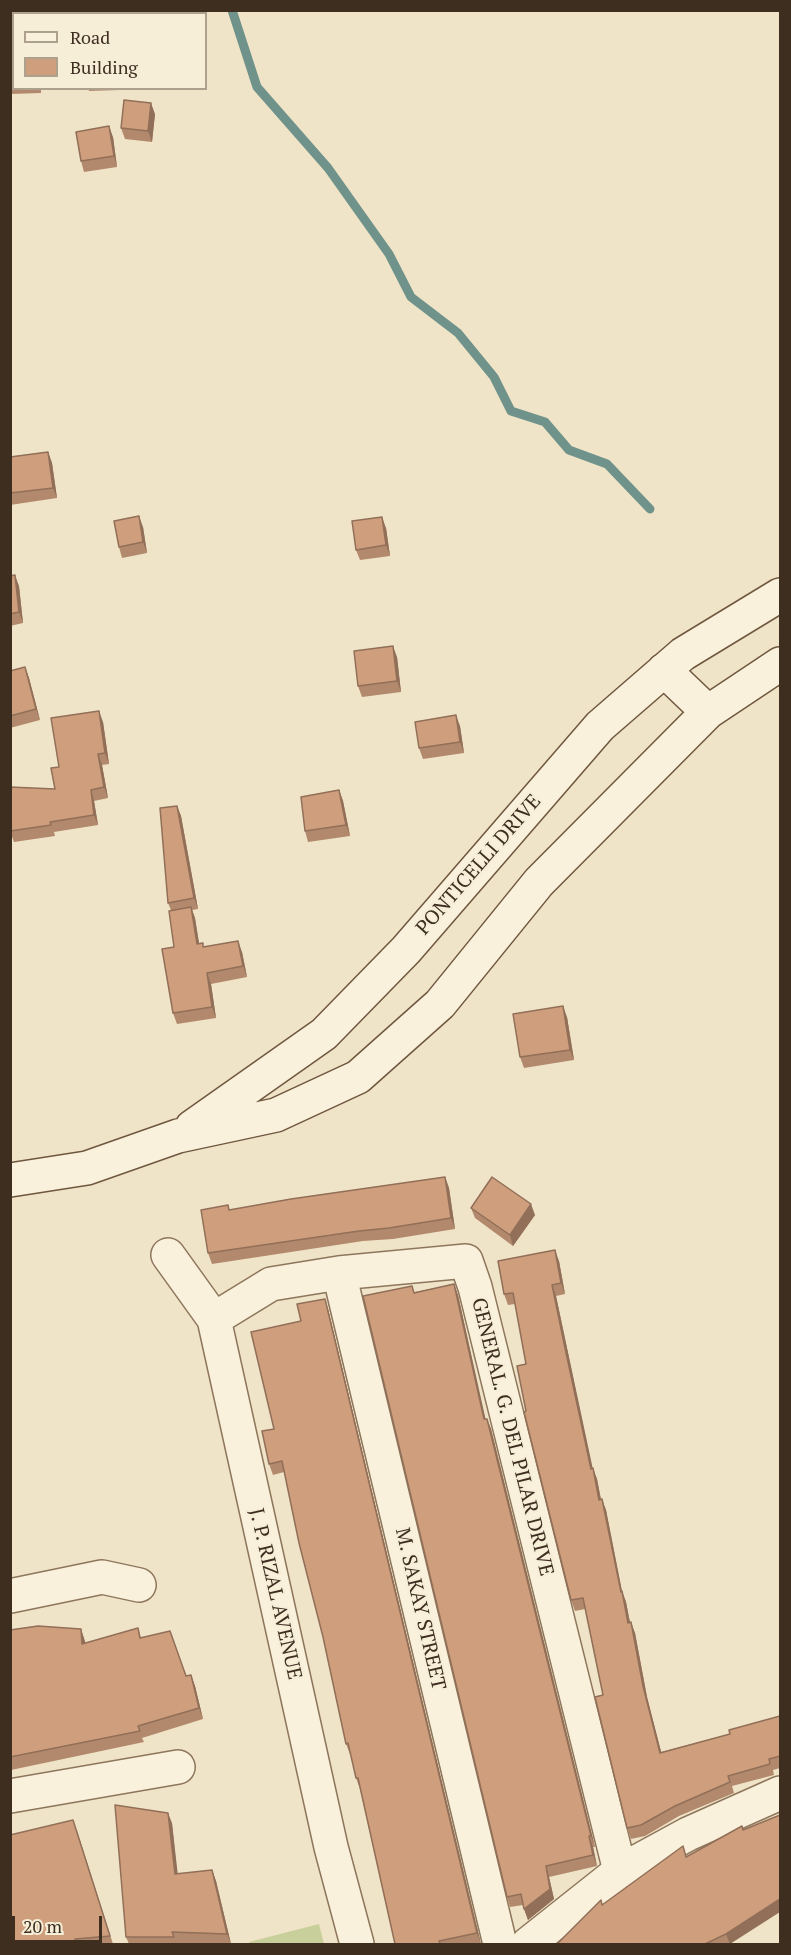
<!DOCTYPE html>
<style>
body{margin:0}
#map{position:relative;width:791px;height:1955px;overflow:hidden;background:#f0e4c8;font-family:"PT Serif",serif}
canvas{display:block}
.frame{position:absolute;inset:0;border:12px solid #3d2e20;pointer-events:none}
.legend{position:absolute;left:12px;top:12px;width:195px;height:78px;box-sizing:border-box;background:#f7eed8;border:2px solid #ada18e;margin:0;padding:8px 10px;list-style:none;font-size:18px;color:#3d2e20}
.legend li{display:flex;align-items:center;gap:12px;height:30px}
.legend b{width:30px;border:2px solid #ada18e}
.scale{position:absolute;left:12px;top:1916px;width:90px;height:27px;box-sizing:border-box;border:3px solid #3d2e20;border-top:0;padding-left:8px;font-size:18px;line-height:21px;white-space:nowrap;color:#3d2e20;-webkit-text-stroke:4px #f7eed8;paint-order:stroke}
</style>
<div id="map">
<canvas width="791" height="1955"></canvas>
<div class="frame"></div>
<ul class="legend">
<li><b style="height:8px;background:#faf1dc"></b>Road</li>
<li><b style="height:16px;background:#cf9f7d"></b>Building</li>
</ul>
<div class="scale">20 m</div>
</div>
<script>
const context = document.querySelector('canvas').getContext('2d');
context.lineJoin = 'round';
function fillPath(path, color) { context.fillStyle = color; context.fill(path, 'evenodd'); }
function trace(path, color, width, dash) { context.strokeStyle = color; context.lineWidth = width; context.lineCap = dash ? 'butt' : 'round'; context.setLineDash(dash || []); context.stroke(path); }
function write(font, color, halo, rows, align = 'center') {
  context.font = font + ' "PT Serif",serif'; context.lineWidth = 4.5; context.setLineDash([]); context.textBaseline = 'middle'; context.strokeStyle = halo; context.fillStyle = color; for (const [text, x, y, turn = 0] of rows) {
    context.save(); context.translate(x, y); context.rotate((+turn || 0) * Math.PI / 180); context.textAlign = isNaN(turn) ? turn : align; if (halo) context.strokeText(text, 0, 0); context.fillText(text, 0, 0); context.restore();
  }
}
fillPath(new Path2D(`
 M319,1924l5,20h-74l-1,-2z`), '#c9cf9b');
trace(new Path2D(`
 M232,10l25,77 71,81 61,86 22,43 47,36 36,44 17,34 34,11 24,28 38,14 43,45`), '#6f938a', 9);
const street = new Path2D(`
 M168,1255l46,64 117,528 26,97
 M339,1273l161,671
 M214,1319l57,-35 68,-11 127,-12 9,26 145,584
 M10,1596l92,-19 37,8
 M10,1796l168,-29
 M528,1944l92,-73 68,-37 92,-41`);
const secondary = new Path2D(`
 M664,670l44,42
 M192,1127l132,-93 82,-84 194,-224 83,-72 97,-59
 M10,1180l77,-12 91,-32 98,-21 82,-38 82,-73 99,-122 169,-170 72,-48`);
trace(street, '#8d765c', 36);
trace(secondary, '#6f573f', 36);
trace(street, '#faf1dc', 33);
trace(secondary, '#faf1dc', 33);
fillPath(new Path2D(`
 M10,52h4v36h27v5l-31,1z
 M88,88h32v2l-31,1z
 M155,114l-3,28 -27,-3 -4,-11z
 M113,137l4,30 -33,5 -3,-11z
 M48,452l4,11 5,35 -47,7v-48z
 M143,527l4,26 -25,5 -3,-11z
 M386,528l4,28 -30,4 -4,-10z
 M10,576l9,10 4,37 -13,3z
 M397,657l4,35 -39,5 -4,-11z
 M25,667l4,11 11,42 -30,8v-57z
 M103,722l6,42 -7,1 6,33 -14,3 4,24 -44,7 1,4 -41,6 -4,-11v-44l45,2 4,-22z
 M460,726l4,27 -41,6 -4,-11z
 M339,790l4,11 7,35 -42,6 -3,-11z
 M177,806l4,10 17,93 -6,1 3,8 4,26 5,3 38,5 5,25 -36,7 5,34 -39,6 -4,-11 1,-66 -3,-37 -3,-7z
 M567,1017l7,43 -50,8 -4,-11z
 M445,1177l4,11 6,41 -62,10 -30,2 -151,23 -4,-11 22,-43z
 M471,1208l64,7 -22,31 -38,-28z
 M559,1261l6,33 -9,2 36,172 5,11 4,20 5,11 16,81 4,11 4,20 5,11 12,64 14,55 69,-18 50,-18v52l-7,2 1,5 -42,11 2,7 -55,23 -34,20 -14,3 -4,-11 -24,-133 -18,-86 -10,2 -4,-11 -45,-189v-47l-11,-60 -7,1 -4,-11z
 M454,1284l4,11 27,124h2l4,10 104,418h-2l4,19 -48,11 5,22 -26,21 -5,-15 -13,2 -3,-10 -92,-605z
 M328,1309l153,635h-86l-35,-155 -4,-11 -5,-24h-1l-4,-10 -23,-107 -39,-165 -11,3 -4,-11 5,-35 27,-108z
 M138,1628l3,10 45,37h5l4,11 8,33 -61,19 2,4 -133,28 -1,-140 71,-1 4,14z
 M172,1823l5,51 35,-4 4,11 15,63 -55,-1 1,1h-48l-3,-7z
 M742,1826l-12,118h-173l46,-40z
 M77,1831l36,113h-103z`), '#b2896c');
fillPath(new Path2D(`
 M151,103l4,11 -3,28 -4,-11z
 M109,126l4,11 4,30 -3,-11z
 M48,452l4,11 5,35 -4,-10z
 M139,516l4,11 4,26 -4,-11z
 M382,517l4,11 4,28 -4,-11z
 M15,575l4,11 4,37 -4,-11z
 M393,646l4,11 4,35 -4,-11z
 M25,667l4,11 11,42 -4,-11z
 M99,711l4,11 6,42 -4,-11z
 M456,715l4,11 4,27 -4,-11z
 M98,754l4,11 6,33 -4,-11z
 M91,790l3,11 4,24 -4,-10z
 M339,790l4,11 7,35 -4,-11z
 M177,806l4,10 17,93 -4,-11z
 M191,907l4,11 6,37 -4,-11z
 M238,941l4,11 5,25 -4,-11z
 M207,973l4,11 5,34 -4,-11z
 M563,1006l4,11 7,43 -4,-10z
 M445,1177l4,11 6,41 -4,-11z
 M531,1204l4,11 -22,31 -3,-11z
 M555,1250l4,11 6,33 -4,-11z
 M454,1284l4,11 30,135 -4,-11z
 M552,1285l4,11 39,183 -4,-10z
 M325,1299l3,10 153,635 -4,-11z
 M487,1419l4,10 104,418 -4,-11z
 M593,1468l4,11 6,32 -4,-11z
 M602,1499l4,11 18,92 -3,-10z
 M622,1591l4,11 6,32 -4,-11z
 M631,1622l4,11 12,64 17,66 -4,-10 -17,-67z
 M81,1629l4,12 1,15 -4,-12z
 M191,1675l4,11 8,33 -4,-11z
 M168,1813l4,10 7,62 -4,-11z
 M589,1836l4,11 4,19 -4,-11z
 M546,1866l3,11 5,22 -26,21 -4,-11z
 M212,1870l4,11 15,63 -4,-10z
 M780,1899v13l-50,32 -4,-10z`), '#916f58');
const building = new Path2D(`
 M10,52h4v31h-4z
 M124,100l27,3 -3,28 -27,-3z
 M109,126l5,30 -33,5 -5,-29z
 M48,452l5,36 -43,5v-36z
 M139,516l4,26 -24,5 -5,-26z
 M382,517l4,28 -30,5 -4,-29z
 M15,575l4,37 -9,2v-38z
 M393,646l4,35 -39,5 -4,-35z
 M25,667l11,42 -26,7v-45z
 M99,711l6,42 -7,1 6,33 -13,3 3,25 -44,7 1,3 -41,6v-44l45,2 -4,-21 8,-1 -8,-49z
 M456,715l4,27 -41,6 -4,-26z
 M339,790l7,35 -41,6 -4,-34z
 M177,806l17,92 -26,5 -8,-95z
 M191,907l6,37 6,-1v4l35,-6 5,25 -36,7 5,34 -39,6 -11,-64 12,-2 -5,-36z
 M563,1006l7,44 -50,7 -7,-43z
 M445,1177l6,41 -62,10 -30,3 -151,22 -7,-43 27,-5 1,5 62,-11z
 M492,1177l39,27 -21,31 -39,-27z
 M555,1250l6,33 -9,2 13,63 26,121 2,-1 6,32 3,-1 19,93 1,-1 6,32 3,-1 12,64 17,67 70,-19 -1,-4 51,-14v40l-11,3 1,5 -42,12 2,6 -55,24 -34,19 -14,3 -32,-131 8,-2 -20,-97 -12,2 -47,-188 2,-1 -9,-45 9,-2 -13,-71 -9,1 -6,-33z
 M454,1284l30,135h3l104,417h-2l4,19 -47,11 4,23 -26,20 -3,-15 -14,3 -144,-601 49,-10 2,7z
 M325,1299l152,634 -38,8 1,3h-45l-37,-166h-2l-8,-35 -2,1 -23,-107 -24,-94 -17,-82 -13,3 -7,-33 12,-2 -23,-97 50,-11 -4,-17z
 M38,1626l43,3 1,15 56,-16 2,10 30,-7 16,45 5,-1 8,33 -61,18 2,5 -130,26v-127z
 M115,1805l53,8 7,61 37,-4 15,64 -55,-2 2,5h-48z
 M780,1815v84l-54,35 -21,10h-148l44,-44 1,5 81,-59 3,11 56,-31 1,4z
 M73,1820l37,116 -35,3v5h-65v-109z`);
fillPath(building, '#cf9f7d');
trace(building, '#916f58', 1.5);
write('20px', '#3d2e20', '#f7eed8', [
 ["PONTICELLI DRIVE",479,865,-49],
 ["GENERAL. G. DEL PILAR DRIVE",512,1437,76],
 ["J. P. RIZAL AVENUE",275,1594,77],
 ["M. SAKAY STREET",420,1609,77]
]);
</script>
